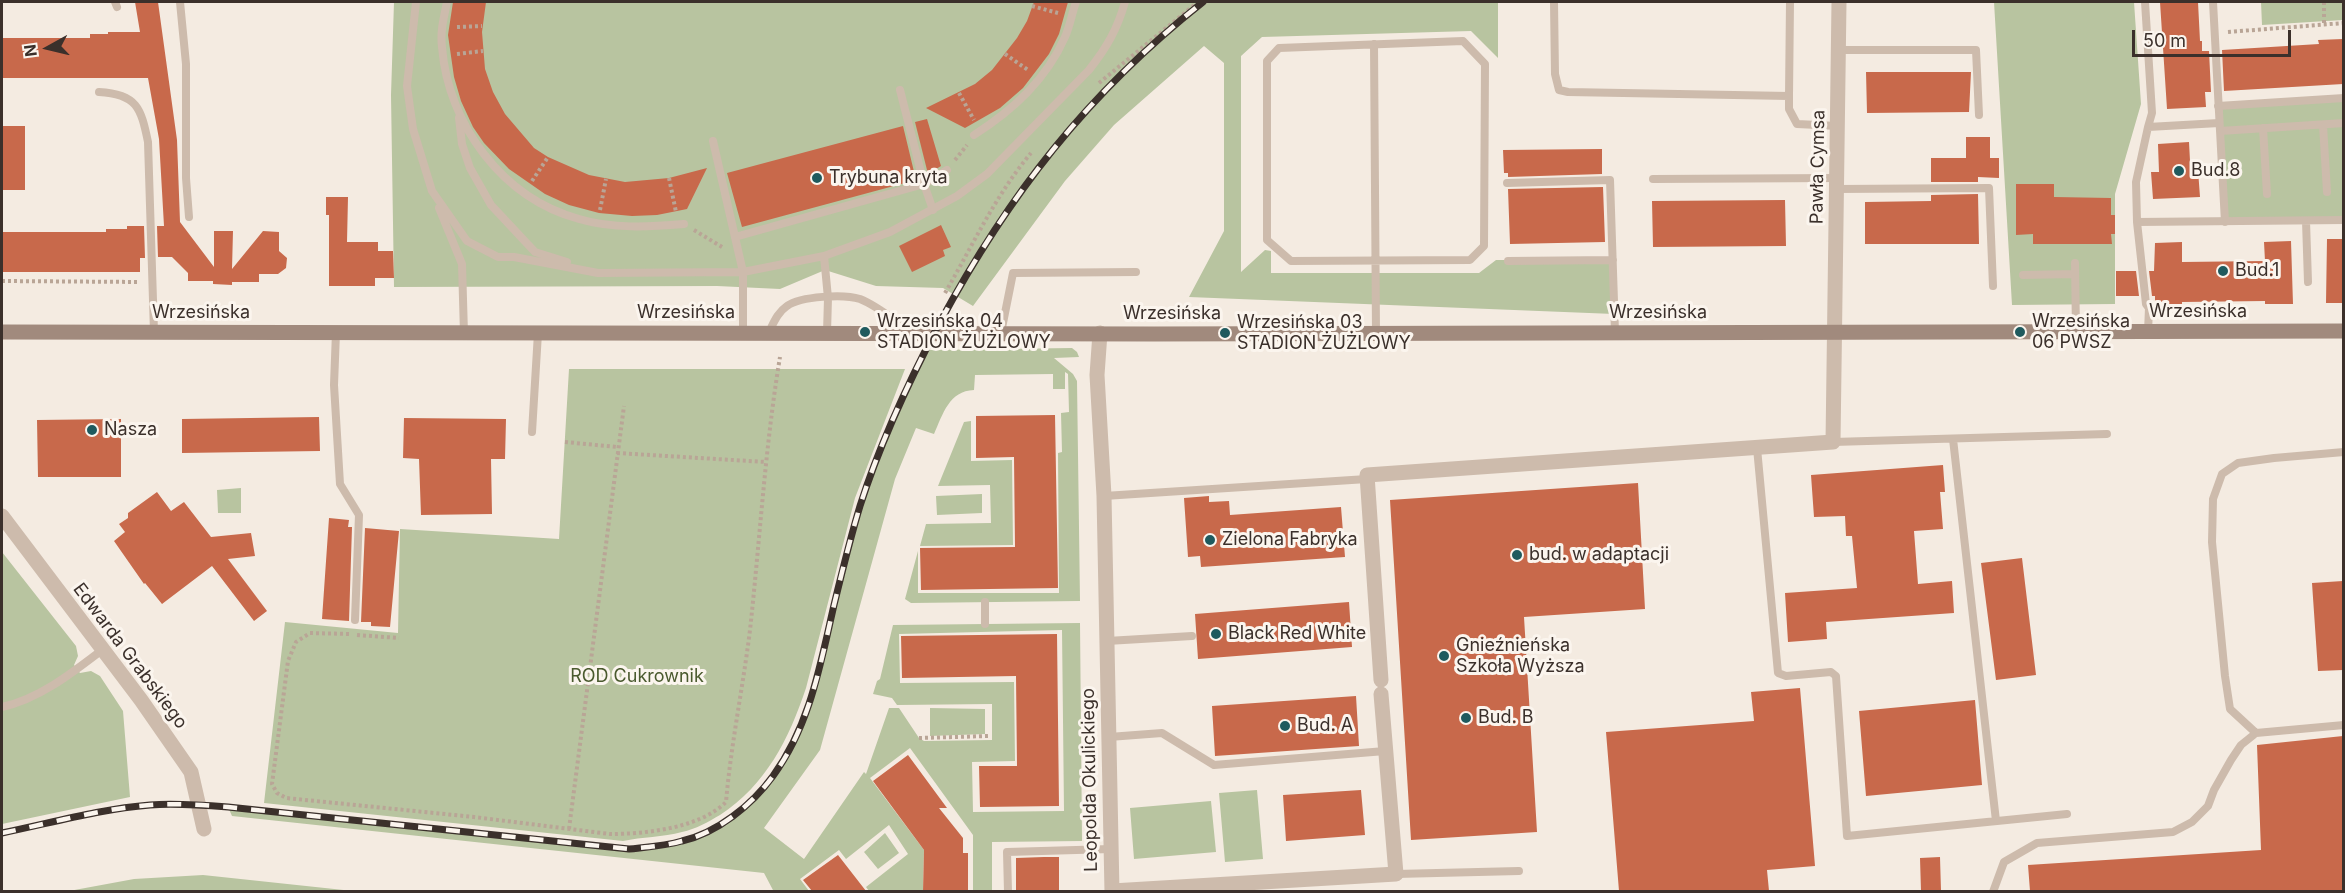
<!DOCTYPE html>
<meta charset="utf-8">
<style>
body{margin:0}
#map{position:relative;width:2345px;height:893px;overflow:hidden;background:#f4ebe1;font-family:Inter,sans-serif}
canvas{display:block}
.frame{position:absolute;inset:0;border:3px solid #3b302b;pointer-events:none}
.north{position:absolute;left:18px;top:18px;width:60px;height:60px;-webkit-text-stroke:4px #fbf5ee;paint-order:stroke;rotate:262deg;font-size:16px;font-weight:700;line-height:24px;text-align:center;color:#3b302b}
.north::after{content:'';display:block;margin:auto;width:21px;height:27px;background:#3b302b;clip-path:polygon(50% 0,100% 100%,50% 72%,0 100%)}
.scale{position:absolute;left:2132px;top:30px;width:159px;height:27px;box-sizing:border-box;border:3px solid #3b302b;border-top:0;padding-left:8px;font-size:18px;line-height:21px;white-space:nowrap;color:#3b302b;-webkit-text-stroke:4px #fbf5ee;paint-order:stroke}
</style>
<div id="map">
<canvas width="2345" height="893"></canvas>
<div class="frame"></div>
<div class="north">N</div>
<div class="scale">50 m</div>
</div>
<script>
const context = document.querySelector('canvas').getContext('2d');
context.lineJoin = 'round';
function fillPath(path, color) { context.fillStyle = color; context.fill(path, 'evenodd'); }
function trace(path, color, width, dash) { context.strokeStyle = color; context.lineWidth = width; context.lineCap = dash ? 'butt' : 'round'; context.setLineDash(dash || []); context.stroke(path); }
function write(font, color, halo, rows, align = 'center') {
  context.font = font + ' Inter,sans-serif'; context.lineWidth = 6; context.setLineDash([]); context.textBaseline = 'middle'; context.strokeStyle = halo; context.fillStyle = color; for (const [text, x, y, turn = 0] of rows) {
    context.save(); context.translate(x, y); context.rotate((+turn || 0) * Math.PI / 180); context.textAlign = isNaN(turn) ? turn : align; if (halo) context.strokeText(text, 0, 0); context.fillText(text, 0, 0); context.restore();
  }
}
fillPath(new Path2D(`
 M394,2h1104v56l-27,-27 -209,6 -21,19v216l24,-22 6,1v22h208l17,-13h117l1,54 -425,-17 35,-66v-168l-20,-17 -90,79 -49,56 -92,125 -30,-18 -67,-2 -51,-16 -45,19 -63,-3 -323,1 -3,-192z
 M1994,2h140l7,102 -26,90v110l-103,1z
 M2261,2h82v18l-81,5z
 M2343,98v122l-118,2 -7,-116z
 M1072,348l5,4 2,5 -25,1 19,16 4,7 3,220 -169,2 -6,-4 13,-48v42h141l-1,-140 4,-1 -1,-39 8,-1 -1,-38 -3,-2v17h-12v-15l-78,1 -1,15c-25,1 -31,24 -40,44l-18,-6 -21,51 -75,271 -56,78 40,31 60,-87 2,2 23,-66h10l20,30 5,3 68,-1v-36l-95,1 -5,-7 -19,-4 4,-13 3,-2 13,-54 187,-2 2,218 -90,1v49h-19v-56l-63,-87 -40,30 54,72 -1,41h-54l-3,-4 42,-33 -19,-29 -43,34 -7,-9 -39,29 9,12 -35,1 -10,-19 -532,-57 -4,-9 401,42c18,-2 36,-3 54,-8 21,-5 42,-19 59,-33 75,-64 80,-166 105,-255 20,-73 46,-135 79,-203zM1062,630l2,181 -91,1 -1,-50 43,-1 -1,-79 -114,1 -1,-49z
 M569,369h336l-50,129 -49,190c-17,51 -40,97 -86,127 -12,7 -24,14 -38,17 -19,5 -40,5 -59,9l-359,-38 21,-181 113,11 2,-104 159,10z
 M971,421v40l41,-1 1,85 -93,1 6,-22 65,-1 -1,-38 -52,1 26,-64z
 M241,488v25h-23l-1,-23z
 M982,494v19l-45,2 -1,-19z
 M2,552l74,94 2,10 -4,9 6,8 11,-2 9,5 23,35 7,86 -128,27z
 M930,708l55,1v25l-55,2z
 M1257,790l6,69 -38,3 -6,-69z
 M1211,801l5,51 -82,7 -4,-51z
 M885,833l14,20 -21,16 -14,-17z
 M203,875l150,16h-284l65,-12z`), '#b8c4a0');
fillPath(new Path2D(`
 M135,2h23l19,138 3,82 34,45v-36h19l-1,38 31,-38 16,1v19l8,7 -1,10 -8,6h-19v8h-27v3l-19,-1v-3h-25v-8l-16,-16h-14l-1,-31h7l-5,-87 -11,-61h-146v-40h88v-4h18v-2h32z
 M453,2h33l-4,30 3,37 8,23 12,22 29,34 14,9 41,18 36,7 44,-4 38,-10 -20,41 -30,6 -25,1 -33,-3 -30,-8 -24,-11 -36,-25 -25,-26 -11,-16 -12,-26 -7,-24 -6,-42z
 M1034,2h34l-9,32 -10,20 -26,34 -23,20 -35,20 -39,-20 49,-24 17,-14 25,-32 10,-17z
 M2160,2h38l2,39h2v10h7l2,41h-6l1,15 -39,2z
 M2343,39v45l-119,7 -2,-41 97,-6 -1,-4z
 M1866,72h105l-2,40 -102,1z
 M927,119l14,47 -13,8 -13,-52z
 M2,126h23v64h-23z
 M903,126l13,54 -174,47 -15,-54z
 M1966,137h24v21h9v20l-21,-1v5h-47v-24h35z
 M2189,142l1,19h4l1,9h3l2,27 -47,2 -2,-27h8l-1,-28z
 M1602,149v25l-94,3v-4h-4l-1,-23z
 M2016,184h38v13l57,1v17h4v19h-4l1,10h-79v-10l-17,1z
 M1603,187l2,55 -95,2 -2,-55z
 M1978,194l1,50h-114v-42l66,-1v-6z
 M326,197h22l-1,45h31v9h15l1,27h-19v8h-46v-71h-3z
 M1785,200l1,46 -133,1 -1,-46z
 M941,225l10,22 -8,3 2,6 -33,16 -13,-26z
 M127,226h17l1,32h-5v14h-138v-40h104v-3h21z
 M2327,239h16v64h-17z
 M2291,241l2,63h-28v-3l-83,1v2h-27v-8h-3l-3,-25h5l1,-28 27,-1v20l83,-1 -1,-19z
 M2116,271h20l3,25h-23z
 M1055,415l3,173 -137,2 -1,-42 95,-1 -1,-90 -38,1v-42z
 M319,417l1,34 -138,2v-34z
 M404,418l102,1 -1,40h-14l1,55 -71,1 -2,-56 -16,-1z
 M121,419v58h-83l-1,-57z
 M1943,465l2,27h-5l3,37 -29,2 4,53 34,-3 2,32 -128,9 1,17 -39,3 -3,-49 72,-5 -5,-52h-6l-1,-20 -31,1 -3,-42z
 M1638,483l7,126 -121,8 13,215 -126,8 -21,-340z
 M157,492l14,19 13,-9 27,35 40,-4 4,23 -27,3 39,52 -13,10 -42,-55 -50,38 -17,-21 -1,1 -30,-43 11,-9 -6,-8 9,-6v-5z
 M1209,496v6l20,-1 1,14 111,-8 4,50 -144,10 -1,-11 -12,1 -4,-59z
 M329,518l20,2 -1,7h4l-3,94 -27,-2z
 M365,528l34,3 -9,96 -19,-1v-4h-10z
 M2022,558l14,117 -40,5 -15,-117z
 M2343,581v89l-25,1 -6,-88z
 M1349,602l3,45 -154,12 -3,-45z
 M1057,634l2,172 -79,1 -1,-41h38l-1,-90 -114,2 -1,-42z
 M1800,688l15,178 -48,4 2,21h-150l-13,-159 148,-11 -3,-29z
 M1356,696l3,50 -144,10 -3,-50z
 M1975,700l7,85 -116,11 -7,-85z
 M2343,736v155h-313l-2,-26 233,-15 -4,-105z
 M908,755l39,53h-8l24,30v15h5v38h-45l1,-41 -51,-69z
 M1361,790l4,45 -79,6 -3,-46z
 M838,855l28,36h-54l-9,-11z
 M1044,857h15v34h-43v-33z
 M1940,857l1,34h-20l-1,-33z`), '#c8694b');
trace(new Path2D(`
 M2324,2v23
 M1032,6l26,7
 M457,27l25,-1
 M2228,32l116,-9
 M457,54l26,-3
 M1005,54l23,16
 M1099,83l99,-81
 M959,93l15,27
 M955,160l12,-15
 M669,178l7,34
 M532,181l16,-24
 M600,210l6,-31
 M694,230l28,17
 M2,281l138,1
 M945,293c28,-48 50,-97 86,-140
 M565,442l52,5
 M617,453l149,9
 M349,634l-39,-1 -14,9 -8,19 -16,123 5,9 9,5 188,19 136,17c36,0 90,-6 116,-32 5,-58 17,-115 24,-172 10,-91 15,-183 30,-273
 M357,635l42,3
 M919,738l70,-2
 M569,829l55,-423`), '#b9a596', 4, [3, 3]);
trace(new Path2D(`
 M115,2l2,5
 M180,2l6,62v114l3,39
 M416,2l-9,84 6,43 19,62 35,50 31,16h16l84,16 145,-1 81,-16 66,-24 67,-36 30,-22 102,-104c18,-23 28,-40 36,-68
 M447,2c-3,15 -7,29 -5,45 6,77 60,151 137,172 34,10 70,8 105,5
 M1554,2l1,72 4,16 9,2 221,4v13l8,15 41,2
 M2145,2l7,111 -4,14
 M2213,2l12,220
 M1463,41l22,23 -1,182 -14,14 -179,1 -24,-21v-179l12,-13z
 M1374,44l2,289
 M1839,50h137l3,65
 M900,90l24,94 9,26
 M99,92c38,2 42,16 49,50l6,190
 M1789,96l1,-94
 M2218,106l126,-8
 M459,118l3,26 8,24 21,37 44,47 32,10
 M2323,125l4,67
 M2263,128l4,66
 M2220,131l124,-8
 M974,135c39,-25 72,-55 91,-98 5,-11 7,-24 11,-35
 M713,141l30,131v60
 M1653,179l184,-1
 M1507,183l103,-3 5,152
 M1837,189l152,-1 4,98
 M439,208l23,56 2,70
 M2306,221l2,61
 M2137,222l207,-2
 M735,237l189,-53 23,-14
 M824,256l4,42 -1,35
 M1508,261l105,-1
 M2075,263l1,69
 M2023,275l52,-1
 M336,332l-2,53 6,99 19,31 -4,105
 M769,332c5,-10 9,-20 18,-26 14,-10 57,-12 73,-7 18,7 35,22 51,33
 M2148,332l1,-24 -3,-4 -9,-82 -1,-40 12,-55 71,-4
 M1001,333l12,-60 123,-1
 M532,432l6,-99
 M1953,439l43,382
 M1833,442l274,-8
 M1757,448l21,225 8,3 45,-4 5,4 11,160 220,-22
 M1104,496l263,-17
 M985,624v-22
 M1107,641l85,-5
 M2,707c37,-8 70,-34 100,-57
 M2256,733l-26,-24 -5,-33 -13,-134 1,-43 9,-25 16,-11 36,-5 70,-6
 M1109,737l53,-4 52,32 171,-14
 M1396,874l123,-3
 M1008,892l-1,-40 104,-3
 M1993,892l11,-30 33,-19 136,-11 19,-10 16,-16 6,-16 17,-30 10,-15 15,-12 88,-8`), '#cdbbac', 8);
trace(new Path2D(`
 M1100,333l-3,42 7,121 8,396
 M2,516l139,184 50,72 13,57
 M1381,680l-14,-205 466,-33 6,-440
 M1112,891l284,-17 -15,-180`), '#cdbbac', 15);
trace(new Path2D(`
 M2,332l1152,2 1190,-3`), '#a18a7d', 15);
const rail = new Path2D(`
 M2,833c49,-10 98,-24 148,-28 26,-2 52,0 78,2l401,42c18,-2 36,-3 53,-8 35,-8 70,-36 91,-65 37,-51 47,-110 61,-171 8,-33 16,-66 26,-99 20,-63 48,-123 79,-182 70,-130 148,-230 264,-322`);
trace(rail, '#3b302b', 7);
trace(rail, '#fbf5ee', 4.5, [14]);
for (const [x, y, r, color] of [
 [2179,171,6,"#1f5a5e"],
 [817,178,6,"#1f5a5e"],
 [2223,271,6,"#1f5a5e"],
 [865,332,6,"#1f5a5e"],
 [2020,332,6,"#1f5a5e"],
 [1225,333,6,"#1f5a5e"],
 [92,430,6,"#1f5a5e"],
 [1210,540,6,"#1f5a5e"],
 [1517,555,6,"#1f5a5e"],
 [1216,634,6,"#1f5a5e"],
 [1444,656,6,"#1f5a5e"],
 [1466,718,6,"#1f5a5e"],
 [1285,726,6,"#1f5a5e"]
]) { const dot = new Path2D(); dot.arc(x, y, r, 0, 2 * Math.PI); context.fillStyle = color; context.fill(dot); trace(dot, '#fbf5ee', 2); }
write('18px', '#3b302b', '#fbf5ee', [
 ["Pawła Cymsa",1818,167,-89],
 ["Wrzesińska",2198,312],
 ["Wrzesińska",201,313],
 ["Wrzesińska",686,313],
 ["Wrzesińska",1658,313],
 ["Wrzesińska",1172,314],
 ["Edwarda Grabskiego",130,656,53],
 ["Leopolda Okulickiego",1090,780,-91]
]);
write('18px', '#3b302b', '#fbf5ee', [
 ["Bud.8",2191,171],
 ["Trybuna kryta",829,178],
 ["Bud.1",2235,271],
 ["Wrzesińska 04",877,322],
 ["STADION ŻUŻLOWY",877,343],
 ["Wrzesińska",2032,322],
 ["06 PWSZ",2032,343],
 ["Wrzesińska 03",1237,323],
 ["STADION ŻUŻLOWY",1237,344],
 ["Nasza",104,430],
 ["Zielona Fabryka",1222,540],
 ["bud. w adaptacji",1529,555],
 ["Black Red White",1228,634],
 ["Gnieźnieńska",1456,646],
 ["Szkoła Wyższa",1456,667],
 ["Bud. B",1478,718],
 ["Bud. A",1297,726]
], 'left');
write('18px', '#4a5a2e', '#fbf5ee', [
 ["ROD Cukrownik",637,677]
]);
</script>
